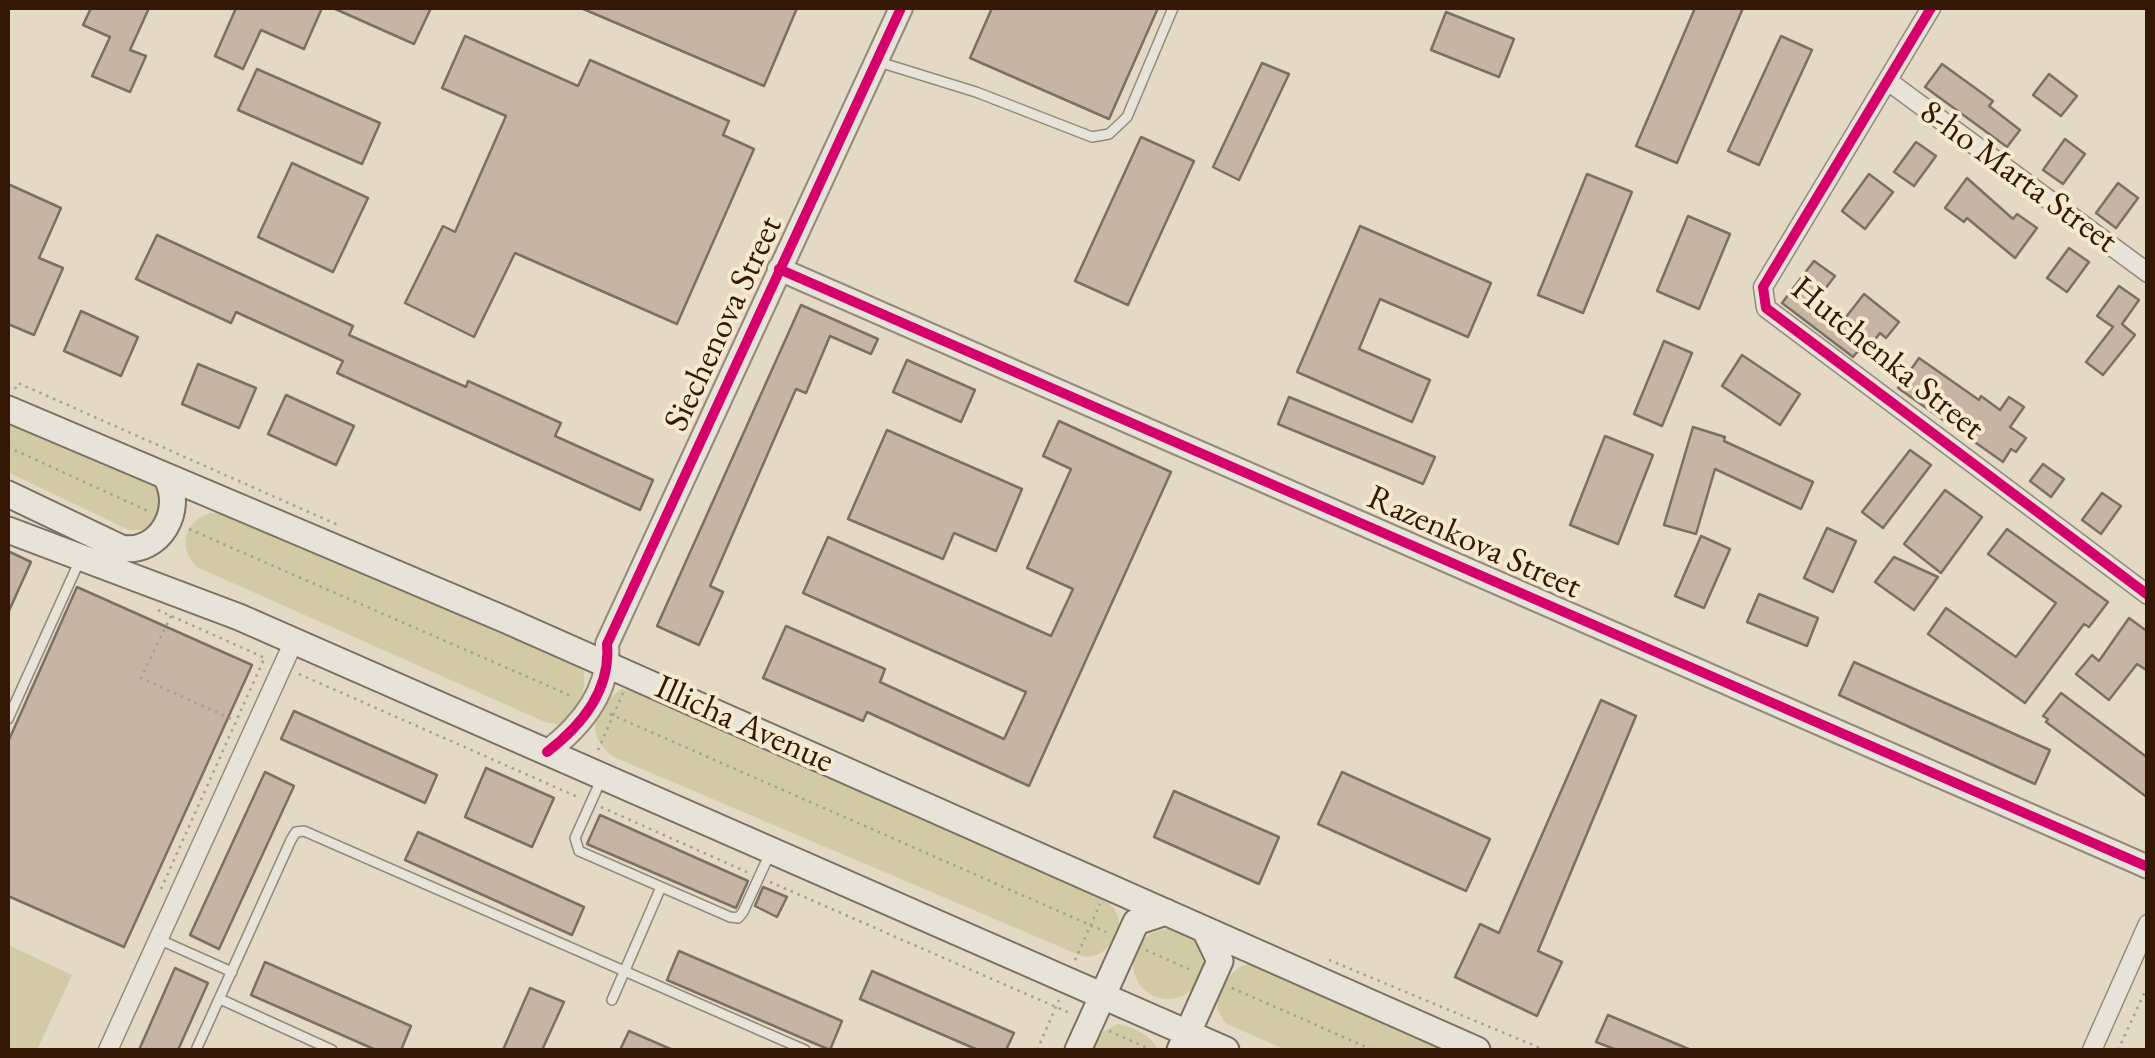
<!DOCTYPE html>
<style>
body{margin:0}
#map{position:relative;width:2155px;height:1058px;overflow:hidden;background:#e3d9c4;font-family:"EB Garamond",serif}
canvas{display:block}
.frame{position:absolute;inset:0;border:10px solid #351705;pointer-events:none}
</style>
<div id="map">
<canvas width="2155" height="1058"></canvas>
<div class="frame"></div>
</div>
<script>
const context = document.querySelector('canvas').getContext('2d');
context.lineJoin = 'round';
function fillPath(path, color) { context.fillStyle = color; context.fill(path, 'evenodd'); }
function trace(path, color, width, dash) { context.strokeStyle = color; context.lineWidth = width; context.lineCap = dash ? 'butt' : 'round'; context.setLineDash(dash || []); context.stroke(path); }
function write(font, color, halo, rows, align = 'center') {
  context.font = font + ' "EB Garamond",serif'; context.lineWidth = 8; context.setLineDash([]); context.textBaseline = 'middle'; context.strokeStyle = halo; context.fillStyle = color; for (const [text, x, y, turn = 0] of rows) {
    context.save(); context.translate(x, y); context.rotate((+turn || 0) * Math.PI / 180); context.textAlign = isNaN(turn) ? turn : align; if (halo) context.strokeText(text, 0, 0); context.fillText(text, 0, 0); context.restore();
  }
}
fillPath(new Path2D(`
 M8,417l151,69 6,25 -18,19h-18l-121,-58z
 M210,513h11l362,155c4,27 -3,37 -21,57l-17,-3 -348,-155c-20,-20 -13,-45 13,-54z
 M621,689l16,2 460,201c8,7 18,15 21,25 5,19 -13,40 -32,40 -2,0 -15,-5 -16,-6l-456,-194c-31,-22 -20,-49 7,-68z
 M1133 964a35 35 0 1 1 70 0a35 35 0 1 1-70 0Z
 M8,945l64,30 -35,75h-29z
 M1252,962l200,88h-166l-61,-27 -8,-15c3,-23 13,-39 35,-46z
 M1118,1024c18,5 31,9 40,26h-69l15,-19z`), '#d1caa4');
const building = new Path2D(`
 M91,8h58l-19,42 16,6 -16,36 -38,-16 18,-39 -27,-12z
 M236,8h86l-18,41 -43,-19 -18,39 -28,-13z
 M333,8h98l-17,36z
 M581,8h216l-33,78z
 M992,8h166l-49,111 -139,-61z
 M1695,8h48l-66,155 -41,-17z
 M1446,12l68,27 -15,38 -68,-27z
 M465,36l113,50 12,-26 139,61 -6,14 31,14 -77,175 -162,-71 -41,84 -69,-34 38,-77 12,6 51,-116 -64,-28z
 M1781,36l31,14 -53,115 -31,-14z
 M1262,63l27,11 -50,106 -26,-13z
 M1942,64l51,37 -4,5 31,24 -13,17 -82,-60z
 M257,69l123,54 -18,41 -124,-54z
 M2049,74l28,22 -16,20 -28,-21z
 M1141,137l53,24 -66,144 -53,-24z
 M2065,139l20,15 -22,30 -20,-14z
 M1916,142l20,14 -22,30 -20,-14z
 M292,163l76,35 -35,74 -75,-35z
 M1587,174l45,18 -49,121 -45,-18z
 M1869,174l24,18 -28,37 -23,-18z
 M1967,178l46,41 4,-5 20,14 -22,30 -48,-40 -3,4 -19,-14z
 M2118,183l20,15 -22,30 -20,-15z
 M8,184l53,24 -22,50 24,10 -29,67 -26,-11z
 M1688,216l42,18 -31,75 -42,-18z
 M1360,226l131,57 -23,54 -88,-38 -21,50 71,31 -18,42 -115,-50z
 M157,235l196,91 -4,9 117,52 2,-6 93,42 -6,13 98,44 -13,30 -303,-137 6,-12 -107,-49 -5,11 -95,-44z
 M2069,248l20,14 -22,30 -20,-14z
 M1814,261l21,15 -23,30 27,20 25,-32 35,28 -13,16 -6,-5 -13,17 -5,-4 -9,11 -71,-54z
 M2119,286l20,14 -17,24 13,11 -32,40 -17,-13 27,-35 -16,-11z
 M801,305l77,34 -7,15 -41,-18 -24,57 -10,-4 -86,197 13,6 -24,53 -42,-19z
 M81,311l57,26 -17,39 -57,-25z
 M1664,341l28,12 -30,73 -28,-12z
 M1742,355l58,39 -20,31 -58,-39z
 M1919,358l60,42 2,-4 19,14 9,-13 15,10 -14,20 16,11 -10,14 -5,-3 -8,13 -105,-74z
 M907,360l68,30 -14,32 -68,-30z
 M198,364l58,24 -17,40 -57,-24z
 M286,395l68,31 -18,39 -68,-31z
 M1289,397l146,60 -12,27 -145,-60z
 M1059,421l112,51 -142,314 -162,-74 -4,9 -100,-43 23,-52 99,43 -5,13 124,57 22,-47 -223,-99 25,-56 223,99 22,-47 -46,-21 44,-99 -28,-13z
 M1693,427l32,10 -1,4 89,41 -12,27 -86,-40 -19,65 -32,-9z
 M887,430l135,59 -26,62 -42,-18 -11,26 -95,-40z
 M1605,436l48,19 -35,89 -48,-19z
 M1910,450l21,15 -48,63 -21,-16z
 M2043,464l21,15 -13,18 -21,-16z
 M1945,490l37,27 -41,56 -37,-29z
 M2102,493l19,13 -20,28 -19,-14z
 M1827,528l29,13 -23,51 -29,-14z
 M2007,529l101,73 -19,25 -5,-3 -59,79 -97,-69 18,-26 70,49 40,-54 -68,-49z
 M1701,536l29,13 -26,59 -29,-12z
 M8,551l23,11 -23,51z
 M1894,557l44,20 -24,33 -39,-28z
 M77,587l175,78 -128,282 -116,-51v-154z
 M1759,594l59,24 -11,28 -60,-24z
 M2129,618l19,14v39l-11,-7 -28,36 -33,-26 16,-19 7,6z
 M1854,662l196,88 -15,34 -196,-89z
 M2061,693l87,65v40l-102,-76 2,-3 -5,-3z
 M1601,700l35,16 -98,235 24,11 -25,54 -82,-39 25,-53 19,9z
 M294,711l143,64 -12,28 -144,-64z
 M486,768l68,30 -22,49 -67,-30z
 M265,772l29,14 -75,163 -29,-14z
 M1342,772l148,67 -24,52 -148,-67z
 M1174,791l105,46 -20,47 -105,-47z
 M600,815l148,66 -12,27 -149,-64z
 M418,832l166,75 -12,28 -167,-75z
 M763,887l24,10 -10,20 -22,-11z
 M679,951l163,70 -12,29 -163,-70z
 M265,962l146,64 -10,24h-25l-125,-55z
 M175,968l33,15 -30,67h-39z
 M872,971l142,62 -8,17h-28l-118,-51z
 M530,988l34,14 -22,48h-39z
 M1608,1015l83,35h-74l-21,-8z
 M629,1031l44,19h-53z`);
fillPath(building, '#c6b5a4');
trace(building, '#7a7064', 2.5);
const service = new Path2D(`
 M879,62l97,30 116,45 17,-3 18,-17 46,-109
 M8,719l71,-157
 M601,780l-26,58 4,13 151,66 8,1 5,-6 28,-61
 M158,939l74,33
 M220,999l112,51
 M612,1000l49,-113
 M196,1050l95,-210 5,-8 8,-1 501,219`);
const minor = new Path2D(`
 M1931,8l-168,279 3,21 382,287
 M1888,81l260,192
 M108,1050l186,-409
 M2092,1050l56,-126`);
const tertiary = new Path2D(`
 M779,269l1369,598
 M547,752c34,-26 64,-62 60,-108l294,-636`);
const secondary = new Path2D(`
 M8,409l498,211 971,430
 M8,494l113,54c39,7 64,-39 45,-71
 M8,530l231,87 987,433
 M1078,1050l58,-128 30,-10
 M1180,1050l40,-89 -15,-31`);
trace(service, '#948a7c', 12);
trace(minor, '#948a7c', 21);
trace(tertiary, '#948a7c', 26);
trace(secondary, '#7a7064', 29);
trace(new Path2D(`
 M15,389l3,-6 320,142
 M8,447l142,65
 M189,529l382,167
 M158,610l107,48
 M171,616l-30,62 93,42
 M299,674l281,124
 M610,714l496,218
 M598,750l25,-57
 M601,807l148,66
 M770,882l300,131
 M161,889l103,-230
 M1146,950l47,21
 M1075,960l25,-56
 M1329,960l216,90
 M1232,988l141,62
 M1109,1031l43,19
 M1037,1050l22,-50
 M2118,1050l30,-65`), '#a69e94', 2.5, [2.5, 5]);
trace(service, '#e8e3d8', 9);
trace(minor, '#e8e3d8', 18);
trace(tertiary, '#e8e3d8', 22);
trace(secondary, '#e8e3d8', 25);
trace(new Path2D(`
 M1931,8l-168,279 3,21 382,287
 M779,269l1369,598
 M547,752c34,-26 64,-62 60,-108l294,-636`), '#d6006c', 10);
write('35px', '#351705', '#f5e9d0', [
 ["8-ho Marta Street",2018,177,36],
 ["Siechenova Street",724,324,-65],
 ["Hutchenka Street",1887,359,39],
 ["Razenkova Street",1474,543,24],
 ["Illicha Avenue",744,725,24]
]);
</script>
